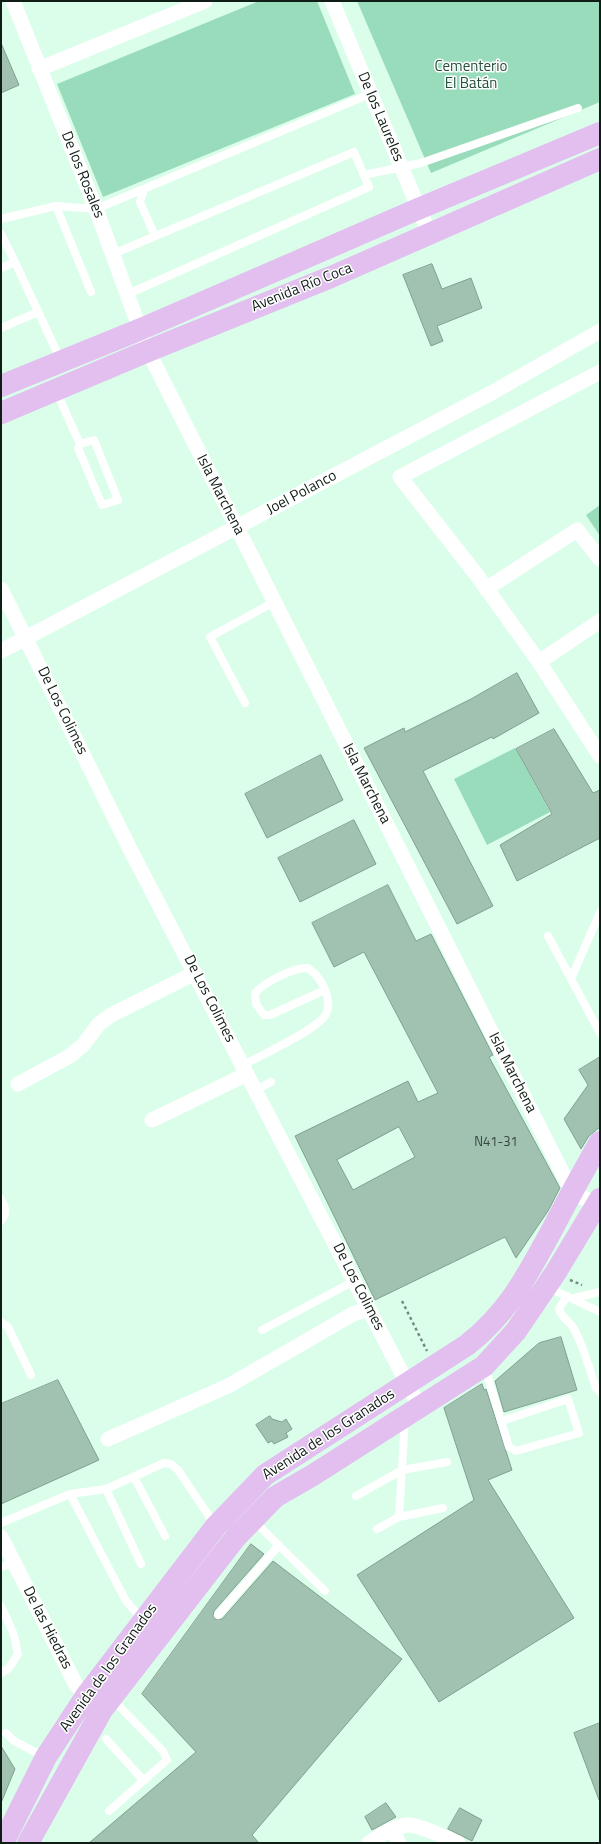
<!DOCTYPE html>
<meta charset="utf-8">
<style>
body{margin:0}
#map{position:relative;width:601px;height:1844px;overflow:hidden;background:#dbfeeb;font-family:"Titillium Web",sans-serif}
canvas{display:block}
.frame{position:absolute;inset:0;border:2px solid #101d16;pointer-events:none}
</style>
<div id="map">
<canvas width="601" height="1844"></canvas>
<div class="frame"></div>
</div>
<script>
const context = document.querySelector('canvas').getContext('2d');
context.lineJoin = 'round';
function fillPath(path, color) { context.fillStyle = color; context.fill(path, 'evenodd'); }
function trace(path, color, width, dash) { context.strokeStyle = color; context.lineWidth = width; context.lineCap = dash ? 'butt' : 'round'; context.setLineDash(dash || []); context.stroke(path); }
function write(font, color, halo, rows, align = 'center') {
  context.font = font + ' "Titillium Web",sans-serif'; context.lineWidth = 3; context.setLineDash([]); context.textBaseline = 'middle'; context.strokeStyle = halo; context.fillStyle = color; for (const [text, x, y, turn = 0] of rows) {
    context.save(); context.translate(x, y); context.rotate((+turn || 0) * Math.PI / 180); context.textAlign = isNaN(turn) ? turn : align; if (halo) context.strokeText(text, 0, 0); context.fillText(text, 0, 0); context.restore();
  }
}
fillPath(new Path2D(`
 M259,1h58l38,93 -252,103 -46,-113z
 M357,1h243v101l-169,71z
 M600,505v31l-14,-21z
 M515,748l35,64 -63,33 -33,-66z`), '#99dcbb');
const building = new Path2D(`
 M1,43l18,42 -18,8z
 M432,264l10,25 29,-11 11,30 -45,18 6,15 -12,5 -28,-71z
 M517,673l22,40 -46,26 -1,-2 -69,34 70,135 -36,18 -93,-176 40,-20 1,4 66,-33z
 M554,729l39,64 7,-3v48l-83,43 -17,-36 52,-31 -36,-65z
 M321,755l22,45 -76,38 -22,-44z
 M354,820l22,44 -76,38 -22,-44z
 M388,885l28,56 15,-7 62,121 -4,2 71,131 -12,23 -32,47 -11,-21 -130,63 -80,-164 113,-55 10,21 20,-9 -74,-141 -30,15 -22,-44zM399,1127l16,30 -62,33 -16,-30z
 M600,1057v70l-11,9 -8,13 -17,-30 24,-34 -9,-15z
 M561,1337l16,53 -73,22 -9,-31 44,-38z
 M58,1380l41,80 -98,44v-100z
 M482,1384l2,6 2,-1 26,81 -24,10 86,138 -135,84 -82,-127 117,-75 -30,-92z
 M270,1416l2,3 10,3 4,-3 6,10 -6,4 2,4 -14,7 -2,-3 -4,2 -12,-18z
 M251,1544l13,10 -50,57 -1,5 2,3h7l51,-58 129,98 -150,176 7,8h-170l107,-91 -54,-58z
 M600,1723v77h-1l-25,-67z
 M1,1746l14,23 -14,34z
 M386,1803l10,14 -24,13 -7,-13z
 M460,1808l22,12 -10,21 -24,-12z`);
fillPath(building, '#a1c2b1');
trace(building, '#80a08f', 1);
trace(new Path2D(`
 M570,1280l12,5
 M402,1301l25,50`), '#758d80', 2.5, [3, 3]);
trace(new Path2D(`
 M364,175l57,-12 157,-55
 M144,189l-4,13 15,34
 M56,206l35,86
 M1,219l55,-13 40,3 274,-115
 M1,234l14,28
 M113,254l241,-102 15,35 -241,107
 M1,268l14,-6 46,99
 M1,328l37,-16
 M56,391l24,53 -2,4 24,57 16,-5 -24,-60 -14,4
 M245,703l-35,-66 64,-35
 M548,936l52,97
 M571,979l29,-67
 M243,1065c17,-9 76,-36 83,-51 4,-9 2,-16 -1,-24 -3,-9 -9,-16 -17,-22 -14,-1 -43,14 -53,25l1,11 8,11h6l55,-25
 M256,1090l15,-8
 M1,1199c5,8 6,14 0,22
 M547,1287l53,25
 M567,1296l-8,13c3,10 11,12 15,20 10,18 15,40 22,59l4,4
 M574,1298l26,-6
 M1,1322l7,5 23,48
 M262,1330l92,-49
 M485,1368l24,79 7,4 63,-18 -11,-34 -66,22
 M405,1418l-6,99 44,-9
 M134,1477l31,59
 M106,1489l35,75
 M70,1494l56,107 17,19
 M356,1496l46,-26 45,-8
 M253,1520l72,71
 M1,1523l69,-29 36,-5 58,-26 7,1 7,6 37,55
 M377,1529l22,-12
 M1,1567l13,-4
 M1,1606l13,29 4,19 -9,14 -8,5
 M218,1615l61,-70
 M6,1733l8,8 31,16
 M106,1739l38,42
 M109,1811l58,-51 -4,-9 -51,-52`), '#fff', 8);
trace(new Path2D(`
 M13,1l83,208 52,142 424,841 25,13
 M332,1l97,232
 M39,69l166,-68
 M600,372l-200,105 76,97 63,88 61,94
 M1,589l129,260 290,559
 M486,589l91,-59 23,29
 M1,651l494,-260 105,-60
 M539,662l61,-41
 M18,1084l52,-28 13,-11 16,-21 12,-9 84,-42
 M152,1120l95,-46
 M108,1439l120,-53 125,-72 16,-5
 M1,1537l75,148 17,16
 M393,1829l6,14
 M369,1843c10,-7 25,-17 38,-18 14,0 37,12 51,18`), '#fff', 15);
trace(new Path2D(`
 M1,386l140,-57 277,-120 182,-76
 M1,413l147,-62 183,-74 269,-118
 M3,1843l43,-86 40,-61 130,-170 49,-51 202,-130c43,-34 60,-70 86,-117 15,-29 31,-58 47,-86
 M28,1843l74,-133 134,-173 39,-40 38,-22 171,-109 32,-35 40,-59 44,-73`), '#e2bfef', 22);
write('13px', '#34463d', null, [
 ["N41-31",496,1143]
]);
write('15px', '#234f3b', '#fff', [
 ["Cementerio",471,67],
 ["El Batán",471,84]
]);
write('15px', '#101d16', '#fff', [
 ["De los Laureles",380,117,67],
 ["De los Rosales",82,175,68],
 ["Avenida Río Coca",302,288,-22],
 ["Joel Polanco",302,493,-28],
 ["Isla Marchena",220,495,63],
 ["De Los Colimes",62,711,64],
 ["Isla Marchena",366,784,63],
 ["De Los Colimes",209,999,63],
 ["Isla Marchena",512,1073,63],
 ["De Los Colimes",358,1287,63],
 ["Avenida de los Granados",329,1435,-33],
 ["De las Hiedras",47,1628,63],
 ["Avenida de los Granados",109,1668,-54]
]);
</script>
